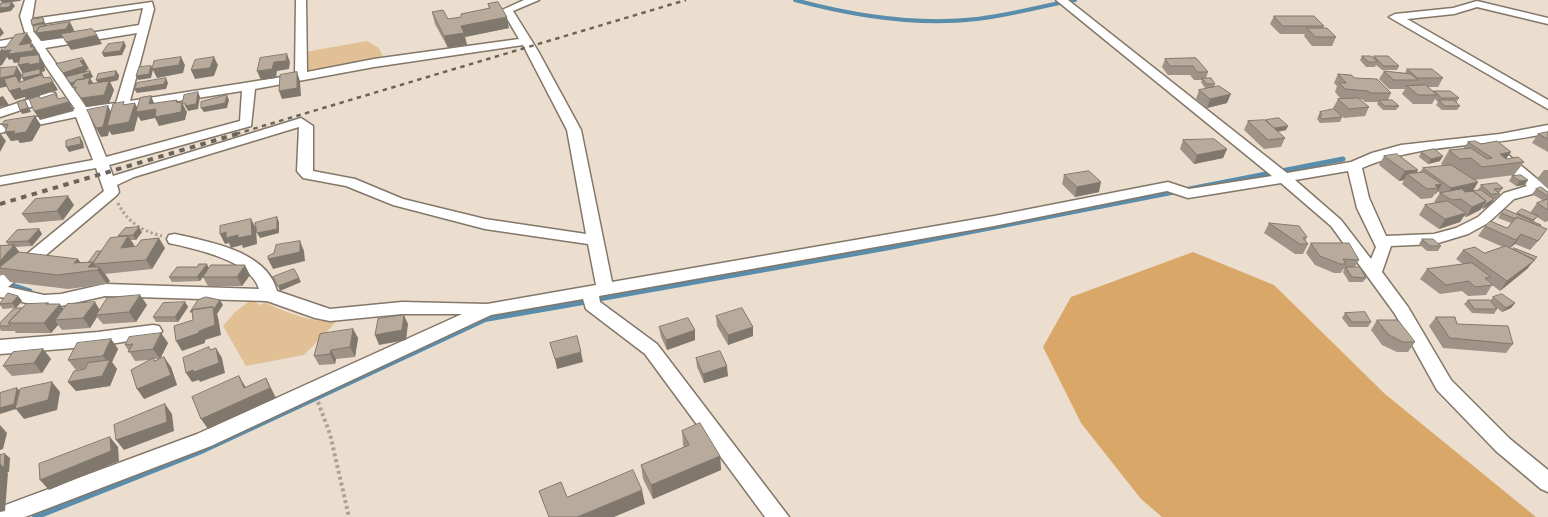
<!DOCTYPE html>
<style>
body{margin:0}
canvas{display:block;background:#ebdece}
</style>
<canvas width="1548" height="517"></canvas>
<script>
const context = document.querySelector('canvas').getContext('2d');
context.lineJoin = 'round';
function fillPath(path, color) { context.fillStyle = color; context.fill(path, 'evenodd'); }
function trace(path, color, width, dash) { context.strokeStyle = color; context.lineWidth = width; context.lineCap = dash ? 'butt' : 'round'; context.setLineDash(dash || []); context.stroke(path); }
fillPath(new Path2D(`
 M367,41l12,7 5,11 -65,12v-3l-14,3v-19z
 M251,300l10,5 3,-3c25,12 44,19 72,20l-32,33 -58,11 -23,-40 12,-14z`), '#e1c096');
fillPath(new Path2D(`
 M1193,252l81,33 111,109 151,123h-374l-21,-18 -60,-76 -38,-76 28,-50z`), '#d9a868');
trace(new Path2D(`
 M795,0c59,16 120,26 182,19 33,-4 65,-13 98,-19`), '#598dab', 4);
trace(new Path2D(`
 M0,285h12l18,6
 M576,303l311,-55 456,-89`), '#598dab', 5);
trace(new Path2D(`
 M35,517l164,-65 286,-133 98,-17`), '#598dab', 6);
const minor = new Path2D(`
 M25,0h10l-3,19 120,-17 2,7 -24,92 165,-26 1,-75h10l1,72 67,-13 145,-20 -17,-29 22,-10h15l-26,11 25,40 43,79 31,152 382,-66 174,-34 21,7 83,-13 -216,-176h12l219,173 64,-11 21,-9 29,-8 99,-11 48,-9v8c-62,15 -127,9 -186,35l7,30 17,38 48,-2 22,-6 22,-11 26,-24 23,-7 -30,-26 -2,-3 2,-3h10l41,34v11l-12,-6 -22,6 -26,24 -20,11 -33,10 -44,2 -9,26 26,35 43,73 59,59 38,31v22l-7,-3 -45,-38 -59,-61 -42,-76 -64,-88 -50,-43 -93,15 -21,-7 -173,35 -395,70 1,6 57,42 132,173h-24l-120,-163 -59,-45 -3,-10 -92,16 -280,131 -186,71h-25v-10l197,-73 265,-120h-60l-72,7 -15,-3 -48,-17 -162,-5 -44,10 -17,1 -44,-10v-21l104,-85 -8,-23 -96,17v-8l93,-17 -17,-43 -76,16v-8l75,-16 -45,-66 -30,4v-6l26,-5 -6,-20zM143,8l-4,17 -98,16 -7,-16zM137,33l-21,70 -29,4 -42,-59zM523,45l44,85 19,104 -101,-15 -82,-20 -48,-20 -42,-8v-45l-12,-8 -188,58 -4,-11 142,-39 4,-37 119,-22zM242,91l-2,30 -134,36 -17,-42zM299,127l-2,44 6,7 43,8 47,19 92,24 103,15 8,41 -109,19 -85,-2 -72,7 -53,-18c-10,-40 -68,-49 -102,-57l-6,1 -2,4 2,4c26,6 82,17 90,46l-154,-5 -44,10 -17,1 -36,-8 109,-92 2,-3 -2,-7 17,-8zM1348,171l9,37 19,39 -5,12 -30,-39 -46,-40z
 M1477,1l71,17v6l-71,-17 -23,7 -47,5 141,81v9l-159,-92 6,-3 58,-6z
 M50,92l5,1 1,3 -1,3 -55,18v-8z
 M153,325l6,1 3,5 -3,5 -61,10 -98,8v-14l98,-8z`);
trace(minor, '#837769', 3);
trace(new Path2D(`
 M118,203c9,19 24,28 44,33`), '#aca295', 3, [2.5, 2.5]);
trace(new Path2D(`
 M318,402l12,32 19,83`), '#aca295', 4, [3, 3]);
fillPath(minor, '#fff');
trace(new Path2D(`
 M236,134l450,-134`), '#6b645a', 2.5, [4.5, 4.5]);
trace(new Path2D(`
 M0,204l240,-71`), '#6b645a', 4, [5.5, 5.5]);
fillPath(new Path2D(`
 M488,4l21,24 -44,9 2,8 -19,3 -13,-24 -3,-12 16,7 13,-2 28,-9z
 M1274,16l50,10 -1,2 13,9 -4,9h-20l-8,-10 1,-2h-25l-10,-10z
 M1362,56l11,2 1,-2 25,10 -2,4h-15l-6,-5 -1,2h-9l-6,-7z
 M1196,58l12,14 -2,6 9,6 -1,3 13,16 -20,5 -11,-9 3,-9 11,-2h-5l-4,-6 1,-2h-8l-4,-5h-22l-6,-8 3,-8z
 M84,60l5,9 -3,1 1,1h3l3,6 -3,1 4,6 4,-1 18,-12 3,4 -1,5 -8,2 4,8 -5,13 -23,4 -30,-43z
 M1407,69l36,9 -5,9h-11l6,5 1,-1 25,7 -3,5 4,3 -3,4h-15l-6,-5 2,-3 -3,-3 -3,5h-19l-11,-10 3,-5h-16l-10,-10 5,-8 21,2z
 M1338,74l17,4 36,15 -3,7 11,6 -3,4h-13l-6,-6 1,-2h-13l-2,-2 -4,-1 10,8 -4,9 -21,2 -11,-10 5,-9 12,-1h-10l-5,-6 2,-6 -3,-3z
 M1320,112l22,5 -2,5 -20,1 -3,-4z
 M4,121l37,4 -9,16 -12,2 -2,-3 -7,1 -6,-9 1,-2 -4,-5z
 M1248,121l38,9 -8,2 7,6 -4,9 -17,2 -20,-19z
 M1548,132v20l-16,-9 6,-9z
 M1183,140l44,9 -4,9 -29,6 -14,-15z
 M1468,142l38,17 18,3 -10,13 -39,5 3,2 -5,9 6,-1h-1l3,-5 22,3 -4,5 1,1 -4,5h-3h1l-3,5 -8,5 -1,-1 -2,2 -14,7 -2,-1 -4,6 -21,7 -20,-14 6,-10 11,-2 -2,-1 6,-9 -3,-2 -5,7 -11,1 -19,-15 2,-4 -5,1 -20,-16 5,-9 34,14 -2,3 4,-1 3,-4 21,-2 -3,-2 8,-14 14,-1z
 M1421,152l19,9 -12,3 -9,-7z
 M1544,170h4v19l-11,-10z
 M1064,175l35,17 -24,5 -13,-13z
 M1512,176l13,9 -9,1 -7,-5z
 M1536,189l12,3v29l-3,1 -8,-5 -4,5 7,5v12l-10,11 -15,-6 -5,4 27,9 -10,12 -27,22 -8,-6 -6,10 -18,1 -6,-5 -22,3 -20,-15 7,-10 36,-5 -7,-5 7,-9 21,3 19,-6 -25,-11 7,-10 22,2 4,-5 -13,-5 3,-5 15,1 1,-1h13l7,-10 7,-2 -12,-7z
 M74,205l-11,15 -34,3 -7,-9z
 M1269,223l38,14 -2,4 3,3 -5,10h-8l-31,-21z
 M39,229l3,5 -10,12 -17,1 5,6 60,9h9l12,-11 18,-14 -1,-1 24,-4 -6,8h-5l3,5v2l31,1 -13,21 -47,5 5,7 -3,3 -39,5 -58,-7 -6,-7h-4v-29l9,-1 -3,-3z
 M1422,239l19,7 -3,5h-11l-8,-7z
 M1311,243l48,17 -4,7 11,11 -3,4h-14l-6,-10 1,-3h-1l-2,4h-7l-19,-8 -9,-12z
 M209,268l41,7 -8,11h-34l-5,-9 -3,4 -28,1 -3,-5z
 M140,295l7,10 -11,17 -33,2 -6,-7 -7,11 -28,2 -4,-5 -7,8h-35l-2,-3v1h-13l-1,-2v-6l14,-15 -11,1 -3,-4v-2l18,-7 4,5 -6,7h6l26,-5 1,1 14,5h37z
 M1493,297l22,6 -4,5 -9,4 -5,-4v1l-3,5 -22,-1 -8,-9 4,-4 22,1z
 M185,302l3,5 -10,15h-22l-3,-5z
 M1345,313l26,9 -3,5h-19l-7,-9z
 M716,316l37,11v9l-25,9 -11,-19z
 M1436,317l21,7 56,20 -7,9 -63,-5 -14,-22z
 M1377,320l38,22 -7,10h-11l-15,-7 -11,-15z
 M659,327l36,13 -28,10 -6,-13z
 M353,329l5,9 -3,19 -19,2 -1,5 -16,1 -5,-9z
 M161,333l7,10 -8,16h-6l1,2 16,6 6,18 -33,14 5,-39 -14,1 -10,-16z
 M111,339l7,10 -6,13 5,7 -7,17 -34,5 -8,-9 17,-13 -9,1 -8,-10z
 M43,349l8,10 -9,14 -30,3 -9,-10z
 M696,358l32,18 -24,7 -7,-16z
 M682,431l38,25 1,14 -68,29 -10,-20 -2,-14 43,-18 -1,-2z`), '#9e9386');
fillPath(new Path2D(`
 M0,0h21l-1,1 -18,2z
 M12,2l3,4 -4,5 -11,2v-5z
 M507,17l2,11 -44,9 2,8 -19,3 -4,-12 17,-10z
 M43,18l3,8 24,-4 4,8 -3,7 -10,-3 3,4 -23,3 -7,-9v-3l-2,-4z
 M0,27l4,6 -4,4z
 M27,33l5,8 -7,11 5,-5 2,-4 8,12v1l4,7 1,8 -3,1 1,3 5,8 2,-6 8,13 -32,10 -1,-3 -10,3 -6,-9 10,-7 -19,4v-10l17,-11 5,8 -2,7h5l-3,-4 1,-4 -5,-9 20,-5 -24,3 -2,-4 -3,1 -2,-3 -5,8 -2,1v-15l2,-3 2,3 15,-6z
 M97,35l5,9 -31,6 -5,-8z
 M124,42l2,4 -4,9 -18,2 -2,-4z
 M287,54l3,8 -1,7 -12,2 -1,7 -15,2 -4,-9 17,-9z
 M181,57l4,8 -2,8 -26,5 -4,-8 -2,8 -13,2 -2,-4 15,-10 2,3z
 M214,57l4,8 -4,11 -19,3 -4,-9z
 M84,60l5,9 -3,1 2,4 2,-3 3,6 -7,3 -14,7 -9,-14 17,-12z
 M116,71l3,4 -1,5 -8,2 4,8 -5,13 -23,4 -5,-9 18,-14 -3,-4z
 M297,72l3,9 1,15 -19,3 -3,-8z
 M90,78l5,9 -7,-3z
 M166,78l2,5 -2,6 -29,4 -3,-4z
 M198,92l2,5 -2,12 -10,2 -3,-5z
 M1231,94l-4,9 -20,5 3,-9z
 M227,95l2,5 -2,8 -23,4 -3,-4z
 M3,96l6,9 -9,2v-10z
 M151,96l4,9 21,-3 1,-2 4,8 1,-5 5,9 -2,8 -26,6 -4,-8 -14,3 -3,-5 -4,15 -22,4 -3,-4 -1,5 -7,1 -5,-9 12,-22 5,9 22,-12 4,8 10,-7z
 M66,97l8,14 -34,9 -6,-9 28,-7z
 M25,100l6,12 -9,2 -2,-4z
 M35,116l6,9 -9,16 -12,2 -2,-3 -7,1 -6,-9z
 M1288,126l-2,4 -14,2 2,-4z
 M0,133l6,8 -6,11z
 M80,137l3,5 1,6 -15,4 -3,-5z
 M1227,149l-4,9 -29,6 3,-9z
 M1511,152l-9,13 -2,-11z
 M1443,156l-3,5 -12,3 3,-5z
 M1418,170l-5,9 -6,-5 -3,6 -5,1 6,-10z
 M1528,180l-3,5 -9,1 4,-5z
 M1101,182l-2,10 -24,5 2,-10z
 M1478,182l-6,10 -26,4 5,-8z
 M1442,184l-6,10h-1l3,-6 -3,-3z
 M68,196l6,9 -11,15 -6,-9z
 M1494,199l-3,5 -8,5 3,-5z
 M1486,201l-6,9 -14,7 6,-10z
 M1466,213l-6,9 -21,7 6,-10z
 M277,217l2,5v11l-19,5 -3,-5z
 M251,219l5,9 1,16 -14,4 -1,-3 -11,3 -2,-5 -4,1 -5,-10 6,-2z
 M139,227l3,5 -6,8 -3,-5z
 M39,229l3,5 -10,12 -4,-5z
 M1521,234l-6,10 -6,5 7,-9z
 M128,236l6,9 -7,13 -6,-10z
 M159,238l6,10 -13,21 -6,-9z
 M300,241l4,10 1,10 -32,8 -5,-10z
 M14,245l7,9 -21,14v-7z
 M1537,257l-10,12 -27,22 7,-10z
 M78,259l8,11 -12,-7z
 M93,262l5,8 2,-3 10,14 -3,3 -10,-14 -9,-3z
 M207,264l2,5 -9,12 -3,-4z
 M245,265l5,10 -8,11 -5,-9z
 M299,278l2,4 -21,9 -2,-5z
 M140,295l7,10 -11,17 -7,-10z
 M18,296l4,5 -6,7 -4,-5z
 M220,300l3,5 -6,9 1,3 3,18 -16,5v3l-23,8 -6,-10z
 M95,302l6,10 -5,3 1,2 -7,11 -7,-10z
 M185,302l3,5 -10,15 -3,-5z
 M48,303l6,8 6,-7 7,10 -12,6 3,5 -7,8 -7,-10 2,-19z
 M1515,303l-4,5 -9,4 4,-4z
 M404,315l4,9 -2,16 -27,5 -4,-10z
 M753,327v9l-25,9v-10z
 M353,329l5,9 -3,19 -5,-10z
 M695,330v10l-28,10 -1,-10z
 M161,333l7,10 -8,16 -7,-10z
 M111,339l7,10 -6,13 5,7 -7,17 -34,5 -8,-9 40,-19 -5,-7z
 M216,348l6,10 3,15 -25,9 -1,-2 -7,2 -6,-9z
 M43,349l8,10 -9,14 -8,-10z
 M331,350l5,9 -1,5 -5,-10z
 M581,352l2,10 -26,7 -2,-10z
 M164,357l7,10 6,18 -33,14 -7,-10z
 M727,366l1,10 -24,7 -1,-9z
 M239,376l6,10 5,11 16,-19 10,20 -68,31 -7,-10 43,-31z
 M52,382l8,10 -3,18 -33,9 -8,-10 -16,5v-6l17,-20 5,5z
 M165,404l7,10 2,17 -50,19 -8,-10z
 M0,425l7,8 -4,16 -3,1z
 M110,437l8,10 1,14 -70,29 -9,-10z
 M5,454l5,4 -1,14h-2l1,1 -3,38 -5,1v-48z
 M720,456l1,14 -68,29 -2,-14z
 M642,490l3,14 -31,13h-37z`), '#81786d');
const building = new Path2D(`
 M12,2l-3,5 -9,1v-4z
 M498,2l9,15 -46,9 3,7 -20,3 -12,-24 11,-2 5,9 13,-2v-3l29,-6 -2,-4z
 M1274,16h40l10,10h-41z
 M43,18l1,4 -12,3 -1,-5z
 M70,22l-4,7 -30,4 3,-6z
 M44,24l1,2 -6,1 -2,4 -3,1 -1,-6z
 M1307,28h20l9,9h-20z
 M92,29l5,6 -31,7 -5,-8z
 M27,33l-8,12 13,-2 -2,4h5l-3,4 -24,3 3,-4 -8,1 12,-16z
 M124,42l-4,9 -18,2 6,-9z
 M287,54l-1,7 -12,1 -2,7 -15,2 3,-13z
 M39,55l1,8 -12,2 1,-2 -11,2 2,-8z
 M1362,56h9l7,6h-9z
 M1374,56h14l11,10h-15z
 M181,57l-2,8 -27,4 2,-8z
 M214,57l-4,11 -19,2 4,-10z
 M82,58l2,2 -4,1 4,5 -21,7 -7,-9z
 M1196,58l12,14h-11l-4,-6h-23l-5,-7z
 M151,66l-2,8 -13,2 3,-9z
 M17,67l-3,8 -14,3v-10z
 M40,69v5l-18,4 1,-5z
 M1407,69h25l11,9h-25z
 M90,71v2l-7,2 2,4 -9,1 -1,2 -5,1 -4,-6z
 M116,71l-1,5 -19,4 2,-6z
 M1384,71l27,3 7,6h-24z
 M297,72v16l-18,3 1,-16z
 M1338,74l13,1 4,3 22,1 14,14h-21l-2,-2 -23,-2 -6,-6h7z
 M42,75l2,3 6,-1 3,5 -32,9 -1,-3 -11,3 -5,-12 12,-3 3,6z
 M90,78l-2,6 21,-3 -5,14 -23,3 -6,-8 1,-3h-4l4,-7z
 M166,78l-2,6 -30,5 3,-6z
 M1202,78h9l4,6h-8z
 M1426,85l11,10h-19l-11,-9z
 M1219,86l12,8 -21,5 -11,-9z
 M1434,91h16l9,7h-17z
 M198,92l-2,12 -11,2 1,-2h-3l-1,-1v1l2,-9z
 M55,94l3,5 8,-2 3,5 -35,9 -5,-12 10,-3 1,2z
 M227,95l-2,8 -24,5v-6z
 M151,96l-2,8 28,-4 -1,2 6,1 -1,9 -26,5 1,-8 -20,3 4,-14z
 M1358,98l11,9 -20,2 -11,-10z
 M25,100l3,8 -8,2 -3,-8z
 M1379,100h13l7,6h-14z
 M1439,100h15l6,6h-15z
 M124,102l-1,3 12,-2 -6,19 -22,4 6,-22z
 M108,106l-5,21 -7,1 -9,-18z
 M1334,109l8,8 -20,2 -3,-4h3l-2,-3z
 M35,116l-9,16 -13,2 2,-3 -10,1 3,-8 -6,1 2,-4z
 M1279,118l9,8 -14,2 -8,-8z
 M1265,120l20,18 -17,2 -20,-19z
 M1548,132v7l-10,-5z
 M80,137l1,7 -15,3v-6z
 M1214,139l13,10 -30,6 -14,-15z
 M1475,141l6,3 16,-3 14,11 -11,2 6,5 12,-2 6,5 -42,5 -11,-9 -11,1 -11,-9 22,-2 16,11 5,-1 -24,-16z
 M1434,149l9,7 -12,3 -10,-7z
 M1397,154l21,16 -13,1 -21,-15z
 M1451,165l27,17 -27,6 -28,-20z
 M1089,171l12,11 -24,5 -13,-12z
 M1424,172l18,12 -7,1 3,3 -11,1 -20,-15z
 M1521,175l7,5 -8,1 -8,-5z
 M1497,183l6,5 -9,1 6,5h-9l-10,-9z
 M1541,187l7,5v4l-12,-7z
 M1462,189l3,3 8,-1 13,10 -14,6 -11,-8 -9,1 -12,-7z
 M1481,190l13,9 -8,5 -1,-1 1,-2 -13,-10h-4z
 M68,196l-11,15 -35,3 13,-15z
 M1548,199v11l-11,-7z
 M1448,201l18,12 -21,6 -20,-14z
 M1505,209l36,16 -1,1 -23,-9 -1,2 -15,-6z
 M1522,209l16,7 -5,4 -16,-7z
 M277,217v12l-20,4 -2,-10z
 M1517,217l30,12 -9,12 -17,-7 -5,6 -31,-14 5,-5 17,7z
 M251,219l1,16 -14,3v-3l-12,3v-6l-6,2v-8z
 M1269,223l30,3 8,11 -4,1 5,6h-8z
 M139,227l-6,8 -15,1 7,-8z
 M39,229l-11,12 -22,1 11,-12z
 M128,236l-7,12 16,-2 4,-6 18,-2 -13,22 -51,4 -2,-1 17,-25z
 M1422,239h11l8,7h-11z
 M300,241v11l-32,7v-3l6,-3 2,-8z
 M1311,243h38l10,17 -16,-1 3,5h-6l-20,-8z
 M14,245l-14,16v-15z
 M1506,246l29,14 -28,21 -44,-31 12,-3 9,6z
 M1514,248l23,9 -3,3 -21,-11z
 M97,251h4l-8,12 -4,-1z
 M19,252l59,7 -4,4 19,-1 -5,5h12l-3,3 -40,5 -57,-7v-1z
 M1472,263l19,14 -6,1 8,7 -18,2 -6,-6 -23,4 -19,-16z
 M199,264h8l-10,13h-28l8,-10h20z
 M211,265h34l-8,12h-34z
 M1346,267h14l6,11 -14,-1z
 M294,269l5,9 -21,8 -5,-9z
 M8,293l10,3 -6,7 -12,1z
 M1502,294l13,9 -9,5 -13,-11z
 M140,295l-11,17 -33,3 11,-17z
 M206,297l14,3 -6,9 -1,-2 -21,3v2h-2l8,-12z
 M1468,300h22l7,9h-22z
 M95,302l-12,16 -28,2 12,-16z
 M185,302l-10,15h-22l10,-14z
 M48,303l-2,1h14l-16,19h-36l18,-19z
 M213,307l2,18 -16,6v2l-23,8 -2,-15 19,-6 -1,-10z
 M15,308h7l-14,15 2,2 -1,1h-9v-3z
 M742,308l11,19 -25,8 -12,-19z
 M1365,312l6,10h-19l-7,-9z
 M404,315l-2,15 -27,5 3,-16z
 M1436,317h19l2,7 51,2 5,18 -63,-6z
 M688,318l7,12 -29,10 -7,-13z
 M1377,320h21l17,22h-12l-14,-7z
 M353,329l-3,18 -19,3 -1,4 -16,2 6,-22z
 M161,333l-8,16 -25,3 5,-8 -8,1 4,-8z
 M577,336l4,16 -26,7 -5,-16z
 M111,339l-8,17 -35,4 9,-17z
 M209,347l1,3 6,-2 3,15 -25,9 -1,-2 -7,3 -3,-15z
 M43,349l-9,14 -31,3 10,-14z
 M720,351l7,15 -24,8 -7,-16z
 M164,357l7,18 -34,14 -6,-19 22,-12 1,3z
 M110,360l-8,16 -34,6 6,-11 11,-2 3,-6z
 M239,376l5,12 22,-10 4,10 -69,31 -9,-22z
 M52,382l-4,18 -33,9 5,-20z
 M17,388l-3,16 -14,4v-15z
 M165,404l2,18 -51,18 -2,-15z
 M700,423l20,33 -69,29 -10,-20 48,-20 -7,-14z
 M110,437l1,14 -71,29 -1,-16z
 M5,454l-1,13h-1l-3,-3v-9z
 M633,470l9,20 -65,27h-28l-10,-26 22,-9 6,15z`);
fillPath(building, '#b8ab9c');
trace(building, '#81786d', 1);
</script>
